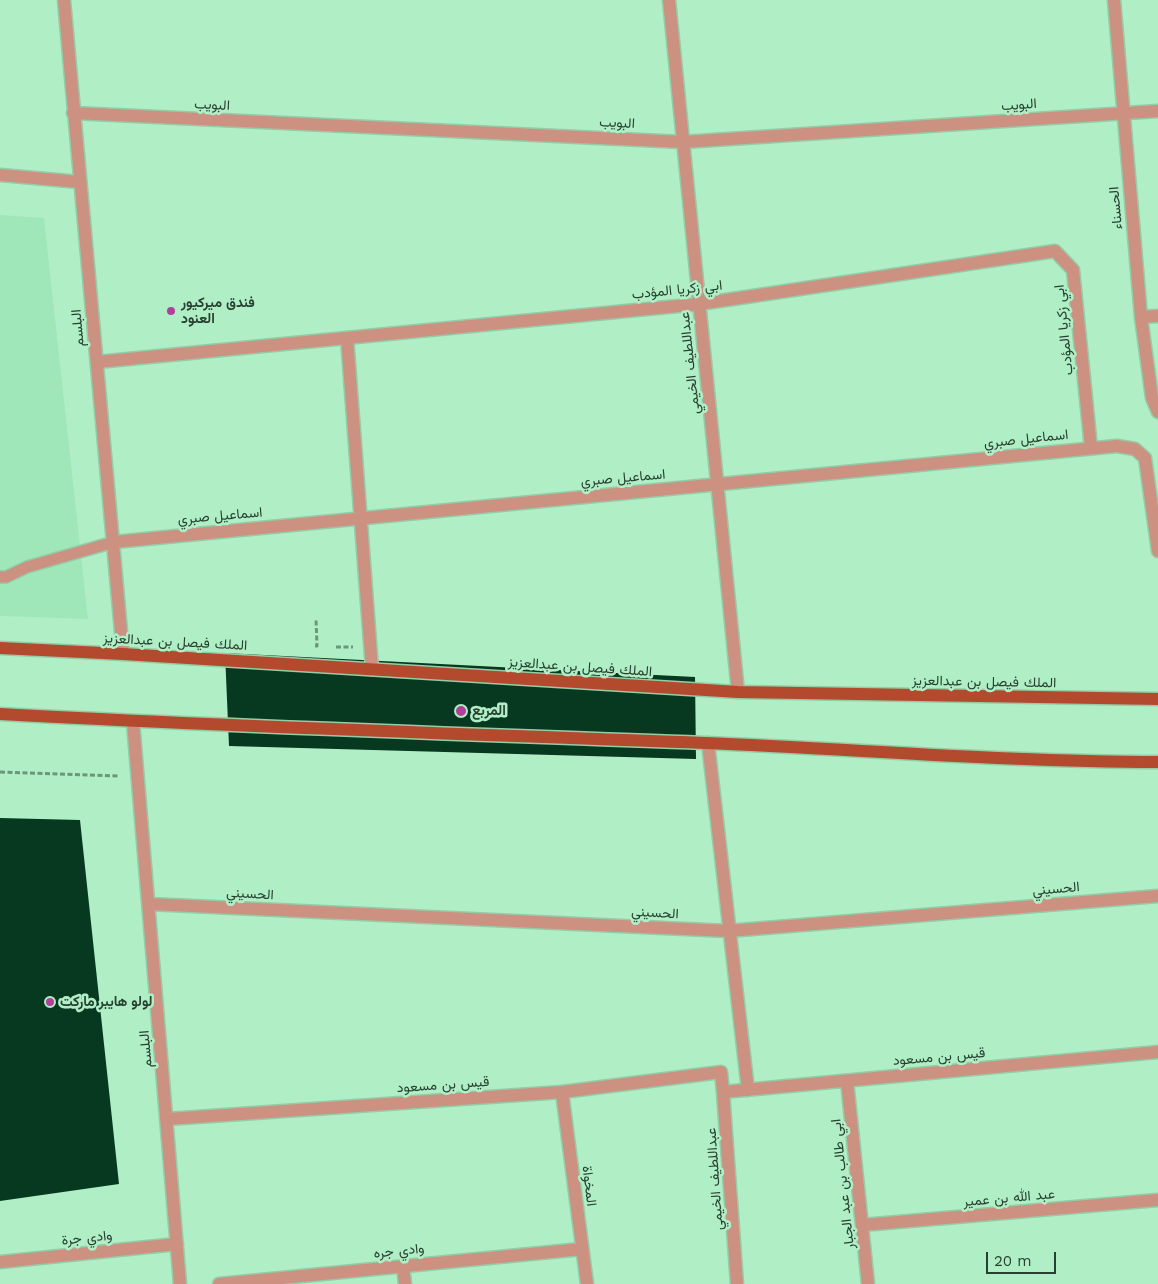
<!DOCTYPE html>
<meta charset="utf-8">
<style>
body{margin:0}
#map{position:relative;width:1158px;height:1284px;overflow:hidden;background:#b0efc6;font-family:"Work Sans",sans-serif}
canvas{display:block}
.scale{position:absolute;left:986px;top:1252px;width:70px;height:22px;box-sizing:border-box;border:2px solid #274030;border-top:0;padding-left:6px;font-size:15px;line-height:18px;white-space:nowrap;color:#274030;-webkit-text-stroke:4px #b0efc6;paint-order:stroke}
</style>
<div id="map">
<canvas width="1158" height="1284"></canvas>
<div class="scale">20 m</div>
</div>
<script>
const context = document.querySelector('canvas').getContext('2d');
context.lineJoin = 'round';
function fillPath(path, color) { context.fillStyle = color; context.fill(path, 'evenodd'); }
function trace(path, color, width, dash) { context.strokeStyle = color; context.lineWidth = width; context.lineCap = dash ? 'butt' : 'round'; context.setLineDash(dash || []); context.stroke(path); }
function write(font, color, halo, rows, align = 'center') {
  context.font = font + ' "Work Sans",Vazirmatn,sans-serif'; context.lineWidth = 5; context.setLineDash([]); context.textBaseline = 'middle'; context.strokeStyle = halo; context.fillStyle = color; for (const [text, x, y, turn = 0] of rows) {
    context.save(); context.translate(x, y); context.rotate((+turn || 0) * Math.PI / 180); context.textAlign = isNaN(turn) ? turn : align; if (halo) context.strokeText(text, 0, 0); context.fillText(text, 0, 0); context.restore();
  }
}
fillPath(new Path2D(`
 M0,215l44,3 44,401 -88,-3z`), '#9fe6b9');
fillPath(new Path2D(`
 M225,653l470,24 1,82 -467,-13z
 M0,818l80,2 39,364 -119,17z`), '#073920');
const service = new Path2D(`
 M0,577h6l21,-10 87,-25`);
const minor = new Path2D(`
 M64,0l59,654
 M669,0l69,692
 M1114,0l27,317 11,81 6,14
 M73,113l610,29 475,-31
 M0,175l80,7
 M1141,317l17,-1
 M347,338l25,331
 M97,362l602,-58 356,-53 18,19 18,178
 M114,542l1003,-96 18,3 10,9 13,93
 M133,722l47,562
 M708,743l40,347
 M149,904l579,27 430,-35
 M847,1081l21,203
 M562,1092l25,192
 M723,1092l435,-40
 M167,1119l395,-27 159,-20 2,20 14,192
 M862,1225l296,-25
 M0,1262l177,-18
 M403,1266l2,18
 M219,1284l363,-35`);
const primary = new Path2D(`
 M0,648l123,6 615,38 420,7
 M0,714c235,13 469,20 704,29 151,6 303,19 454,19`);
trace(service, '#95cca8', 14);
trace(minor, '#95cca8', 15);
trace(primary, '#95cca8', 15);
trace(new Path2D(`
 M315,646h2l-1,-27
 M336,647h17
 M0,772l119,4`), '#6b967a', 3, [5, 2.5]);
trace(service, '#cc9181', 11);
trace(minor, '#cc9181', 12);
trace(primary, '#b34a2d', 12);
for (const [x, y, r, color] of [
 [171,311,5,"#b13f9b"],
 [461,711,6,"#b13f9b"],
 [50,1002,5,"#b13f9b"]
]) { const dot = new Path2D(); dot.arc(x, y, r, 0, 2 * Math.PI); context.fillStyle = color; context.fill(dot); trace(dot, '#b0efc6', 2); }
write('14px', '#274030', '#b0efc6', [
 ["البويب",212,105,3],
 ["البويب",1019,105,-4],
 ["البويب",617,123,3],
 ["الحسناء",1116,208,-95],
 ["ابي زكريا المؤدب",677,290,-6],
 ["البلسم",78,328,-95],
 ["ابي زكريا المؤدب",1064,330,-96],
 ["عبداللطيف الخيمي",690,363,-96],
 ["اسماعيل صبري",1026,439,-6],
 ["اسماعيل صبري",623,478,-5],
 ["اسماعيل صبري",220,516,-5],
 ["الملك فيصل بن عبدالعزيز",175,642,3],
 ["الملك فيصل بن عبدالعزيز",580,667,4],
 ["الملك فيصل بن عبدالعزيز",984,682,1],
 ["الحسيني",1056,889,-5],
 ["الحسيني",250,894,3],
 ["الحسيني",655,913,3],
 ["البلسم",146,1049,-95],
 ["قيس بن مسعود",939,1057,-5],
 ["قيس بن مسعود",443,1085,-4],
 ["عبداللطيف الخيمي",715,1179,-94],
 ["ابي طالب بن عبد الجبار",843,1184,-96],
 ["المخواة",589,1186,83],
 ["عبد الله بن عمير",1009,1198,-5],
 ["وادي جرة",87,1238,-6],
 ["وادي جره",399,1251,-6]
]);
write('bold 14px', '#274030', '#b0efc6', [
 ["فندق ميركيور",181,303],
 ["العنود",181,319],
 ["المربع",472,711],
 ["لولو هايبر ماركت",60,1002]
], 'left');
</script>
